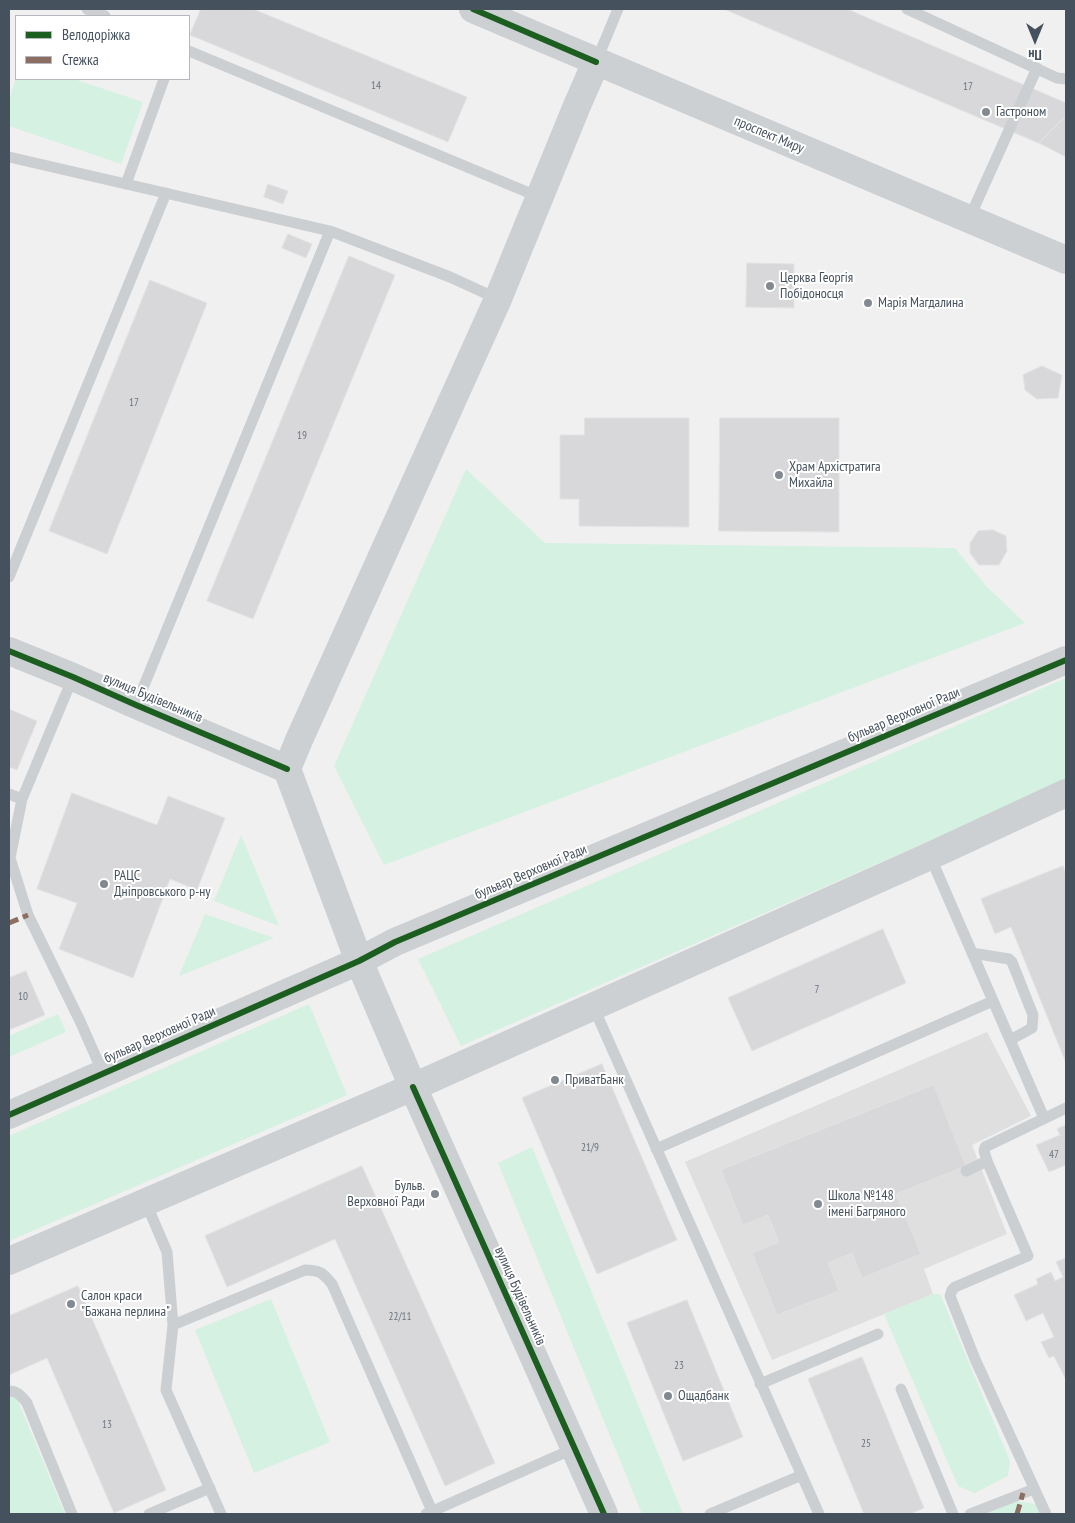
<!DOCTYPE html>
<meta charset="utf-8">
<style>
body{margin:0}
#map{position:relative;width:1075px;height:1523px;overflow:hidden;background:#f1f0f0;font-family:"PT Sans Narrow",sans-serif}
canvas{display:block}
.frame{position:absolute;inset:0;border:10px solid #46515e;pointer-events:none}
.legend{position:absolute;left:15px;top:15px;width:175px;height:65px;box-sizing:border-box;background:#fff;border:1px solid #b5b9bf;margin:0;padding:6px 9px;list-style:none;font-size:15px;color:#46515e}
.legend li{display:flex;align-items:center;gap:10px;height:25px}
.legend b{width:25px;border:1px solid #b5b9bf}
.north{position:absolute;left:1010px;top:15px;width:50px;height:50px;-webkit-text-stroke:4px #fff;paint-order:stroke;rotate:180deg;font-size:14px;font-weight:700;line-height:20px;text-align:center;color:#46515e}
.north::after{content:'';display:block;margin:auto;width:18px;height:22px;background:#46515e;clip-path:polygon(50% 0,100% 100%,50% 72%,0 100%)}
</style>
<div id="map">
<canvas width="1075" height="1523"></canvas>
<div class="frame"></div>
<ul class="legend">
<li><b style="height:6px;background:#1b5e20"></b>Велодоріжка</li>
<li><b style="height:6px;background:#8d6e63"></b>Стежка</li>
</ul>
<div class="north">Пн</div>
</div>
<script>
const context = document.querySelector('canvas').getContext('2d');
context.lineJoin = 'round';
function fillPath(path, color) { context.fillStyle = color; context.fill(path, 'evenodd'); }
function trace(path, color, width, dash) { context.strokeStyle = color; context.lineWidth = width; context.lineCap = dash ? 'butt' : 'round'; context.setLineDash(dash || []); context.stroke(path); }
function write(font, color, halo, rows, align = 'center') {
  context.font = font + ' "PT Sans Narrow",sans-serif'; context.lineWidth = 4; context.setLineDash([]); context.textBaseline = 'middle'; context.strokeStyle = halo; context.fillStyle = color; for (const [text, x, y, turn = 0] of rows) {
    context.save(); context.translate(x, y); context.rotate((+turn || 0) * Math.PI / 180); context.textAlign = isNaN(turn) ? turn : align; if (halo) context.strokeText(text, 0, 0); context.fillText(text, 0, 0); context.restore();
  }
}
fillPath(new Path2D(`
 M987,1032l44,84 -59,29 35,89 -83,35 9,25 -161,66 -87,-198z`), '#dfdfe0');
fillPath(new Path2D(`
 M16,78l58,1 69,23 -22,62 -112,-38v-26z
 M466,469l79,74 410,5 31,38 39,37 -641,242 -50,-99z
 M1066,678v103l-605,265 -43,-87z
 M241,835l38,91 -65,-25z
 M205,914l69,24 -95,38z
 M309,1004l38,91 -338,146v-105z
 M58,1014l8,18 -57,25v-21z
 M532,1147l151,367h-41l-144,-351z
 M933,1294h7l70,167 -2,15 -33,17 -17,-7 -74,-172z
 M271,1299l59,143 -76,31 -59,-143z
 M15,1394l50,120h-56v-117z
 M1016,1501l20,3 5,10h-55z`), '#d4f1e1');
const building = new Path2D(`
 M201,9h52l214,88 -19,45 -258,-107z
 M724,9h123l219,94v13l-27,27z
 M1066,116v41l-27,-14z
 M268,184l20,7 -5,13 -19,-7z
 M288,234l24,10 -6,14 -24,-10z
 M349,256l46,19 -142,344 -46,-18z
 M747,263l47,1v44l-48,-1z
 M150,280l57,23 -100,251 -58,-23z
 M1042,366l20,9 -4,23 -21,1 -12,-9 -2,-15z
 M585,418h104v109l-110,-1v-27h-19v-64h24z
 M720,418h119v114l-120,-1z
 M993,530l13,6 1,15 -8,14h-20l-9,-12v-10l8,-12z
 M9,709l28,12 -20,49 -8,-3z
 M72,793l85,32 11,-29 57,22 -28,72 -27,-11 -37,99 -74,-29 18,-46 -40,-14z
 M1063,866l3,8v189l-55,-136 -16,7 -14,-35z
 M883,929l23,54 -154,68 -24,-53z
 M26,971l19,44 -36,15v-52z
 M602,1064l75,176 -80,34 -75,-176z
 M934,1085l32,81 -70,28 25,60 -59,24 -10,-25 -24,10 11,28 -62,24 -25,-62 27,-11 -11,-27 -25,10 -22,-55z
 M1066,1125v40l-17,7 -13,-27 24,-10 -3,-6z
 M362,1166l133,297 -50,23 -110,-247 -108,48 -22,-51z
 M1066,1258v120h-1l-11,-22 -5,2 -8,-16 13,-5 -11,-24 -17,8 -12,-26 24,-11 -2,-5 15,-7 4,9 8,-4 -7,-15z
 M78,1286l88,204 -52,23 -67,-155 -38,17v-59z
 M687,1300l56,137 -60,24 -56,-138z
 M862,1357l62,151 -14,6h-46l-56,-135z`);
fillPath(building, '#d8d8db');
trace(building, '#e2e2e3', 1);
trace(new Path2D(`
 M87,9l18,7
 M907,9l150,69 9,1
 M189,51l350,146
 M596,62l22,-53
 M9,157l321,74 120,46 48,22
 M126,184l38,-105
 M969,219l68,-151
 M9,577l157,-384
 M136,705l194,-474
 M9,794l13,5 -12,59 18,57 52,106 23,52
 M22,799l51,-122
 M930,856l114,262
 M972,953l37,6 3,3 2,5 19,48 -1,13 -22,12
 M593,1006l226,508
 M656,1149l337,-148
 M966,1171l21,-10
 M146,1203l21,49 6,73 -7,65 55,124
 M173,1325l132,-55c15,0 18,3 27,14l100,227
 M760,1384l118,-50
 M901,1389l52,125
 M9,1391c9,0 13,6 18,12l45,111
 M149,1514l61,-26
 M426,1514l149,-66
 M710,1514l92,-39
 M970,1514l64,-25
 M1046,1514l-71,-155 -25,-63 2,-6 3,-3 73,-31 -41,-95 -3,-10 1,-4 81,-39`), '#cccfd1', 11);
trace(new Path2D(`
 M473,9l593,251
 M9,651l64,26 63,28 151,64 72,192 54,126 191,427
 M287,769l12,-29 199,-441 78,-191 20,-46
 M9,1115l350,-154 36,-19 671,-282
 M9,1261l404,-174 517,-231 136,-63`), '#cdd0d3', 28);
trace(new Path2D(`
 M9,923l19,-8
 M1017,1514l6,-21`), '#8d6e63', 5, [10, 5]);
trace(new Path2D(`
 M473,9l123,53
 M9,651l64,26 63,28 151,64
 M413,1087l191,427
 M9,1115l350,-154 36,-19 671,-282`), '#1b5e20', 6);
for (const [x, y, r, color] of [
 [986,112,5,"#828991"],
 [770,286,5,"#828991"],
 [868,303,5,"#828991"],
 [779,475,5,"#828991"],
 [104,884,5,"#828991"],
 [555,1080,5,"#828991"],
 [435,1194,5,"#828991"],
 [818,1204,5,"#828991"],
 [71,1304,5,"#828991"],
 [668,1396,5,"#828991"]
]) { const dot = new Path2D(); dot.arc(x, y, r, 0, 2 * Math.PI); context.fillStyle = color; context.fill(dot); trace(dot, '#fff', 2); }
write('11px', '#6c747e', null, [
 ["14",376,86],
 ["17",968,87],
 ["17",134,403],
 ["19",302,436],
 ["7",817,990],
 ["10",23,997],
 ["21/9",590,1148],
 ["47",1054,1155],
 ["22/11",400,1317],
 ["23",679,1366],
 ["13",107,1425],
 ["25",866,1444]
]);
write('14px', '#46515e', '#fff', [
 ["Гастроном",996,112],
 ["Церква Георгія",780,278],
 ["Побідоносця",780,294],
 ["Марія Магдалина",878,303],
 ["Храм Архістратига",789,467],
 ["Михайла",789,483],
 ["РАЦС",114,876],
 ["Дніпровського р-ну",114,892],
 ["ПриватБанк",565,1080],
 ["Бульв.",425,1186,"right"],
 ["Верховної Ради",425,1202,"right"],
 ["Школа №148",828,1196],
 ["імені Багряного",828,1212],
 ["Салон краси",81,1296],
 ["\"Бажана перлина\"",81,1312],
 ["Ощадбанк",678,1396]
], 'left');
write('14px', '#46515e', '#fff', [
 ["проспект Миру",769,135,23],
 ["вулиця Будівельників",153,698,23],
 ["бульвар Верховної Ради",904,715,-23],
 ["бульвар Верховної Ради",531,872,-23],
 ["бульвар Верховної Ради",160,1035,-24],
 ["вулиця Будівельників",520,1296,66]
]);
</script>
